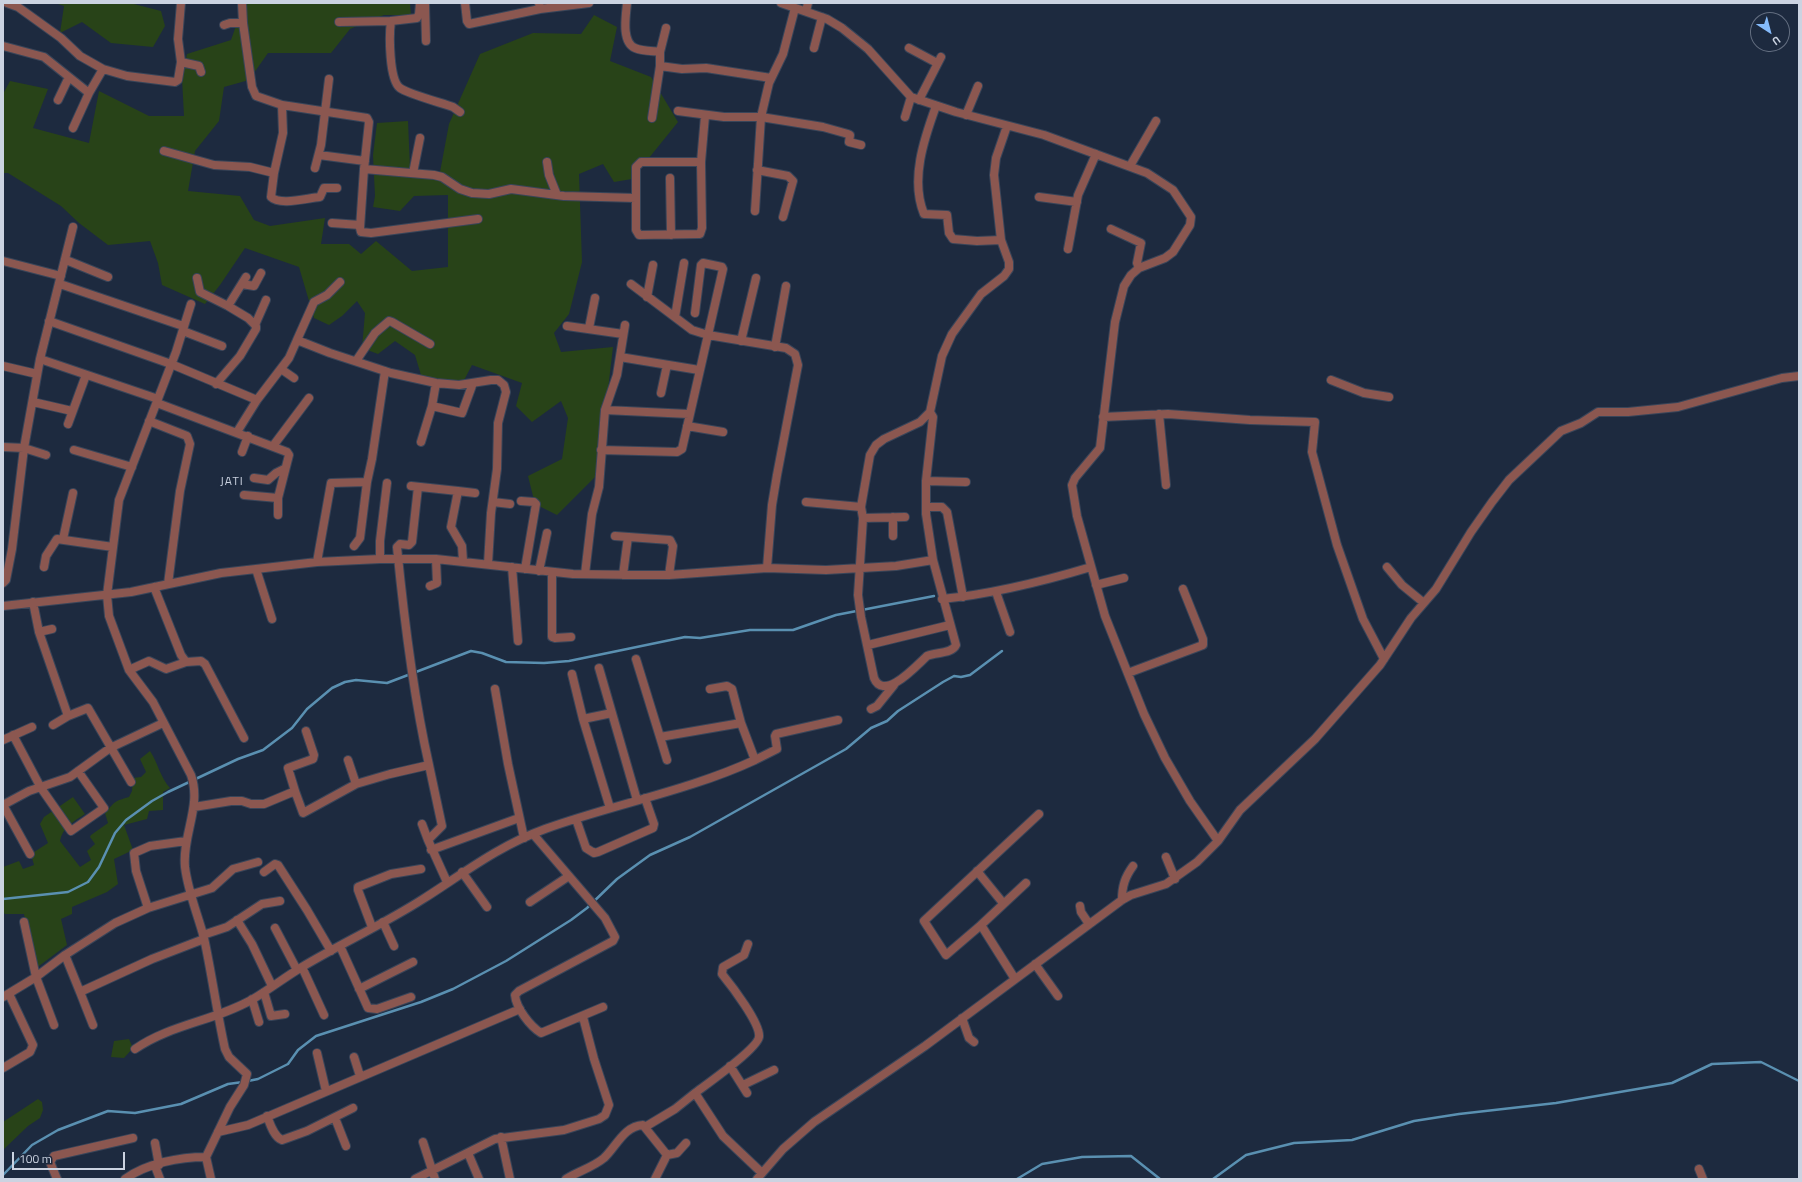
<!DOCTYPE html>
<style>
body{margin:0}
#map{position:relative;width:1802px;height:1182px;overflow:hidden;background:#1d2a3f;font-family:"Titillium Web",sans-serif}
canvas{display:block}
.frame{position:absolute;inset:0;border:4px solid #cbd3e1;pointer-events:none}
.north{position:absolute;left:1750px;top:12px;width:40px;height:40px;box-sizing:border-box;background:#1d2a3f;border:1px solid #636e80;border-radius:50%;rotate:144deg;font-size:11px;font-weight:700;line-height:16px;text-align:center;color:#cbd3e1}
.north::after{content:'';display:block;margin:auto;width:14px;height:18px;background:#85bbfb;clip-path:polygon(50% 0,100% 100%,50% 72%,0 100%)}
.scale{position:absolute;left:12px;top:1152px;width:113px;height:18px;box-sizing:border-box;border:2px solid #cbd3e1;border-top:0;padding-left:5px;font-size:12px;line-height:14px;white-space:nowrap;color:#cbd3e1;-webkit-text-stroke:3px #1d2a3f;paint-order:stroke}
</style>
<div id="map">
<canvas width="1802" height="1182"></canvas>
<div class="frame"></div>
<div class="north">U</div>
<div class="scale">100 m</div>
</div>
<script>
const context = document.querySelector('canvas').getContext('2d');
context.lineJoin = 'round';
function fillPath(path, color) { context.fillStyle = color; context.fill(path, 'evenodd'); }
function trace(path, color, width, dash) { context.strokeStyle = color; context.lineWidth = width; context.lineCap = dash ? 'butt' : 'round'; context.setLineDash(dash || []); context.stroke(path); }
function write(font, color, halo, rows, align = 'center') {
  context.font = font + ' "Titillium Web",sans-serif'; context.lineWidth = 4; context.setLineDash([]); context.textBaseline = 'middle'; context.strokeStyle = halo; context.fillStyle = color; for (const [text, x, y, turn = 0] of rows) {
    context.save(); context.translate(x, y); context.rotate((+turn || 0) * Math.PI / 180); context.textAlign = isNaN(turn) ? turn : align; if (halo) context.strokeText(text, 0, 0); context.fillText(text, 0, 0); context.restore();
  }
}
fillPath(new Path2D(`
 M55,3h75l31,8 4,15 -12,21 -42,-4 -29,-21 -22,11 4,-27z
 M244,3h166l1,12h-27l-34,14 -19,24h-63l-19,27 -25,7 -5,34 -24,30 -7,40 52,5 14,24 16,6 55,-8 -4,26h28l12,10 15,-13 36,30 36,-4v-72l-34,1 -14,15 -27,-4 2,-11 -2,-41 4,-32 31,-2 2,47 25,11 5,-7 9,-48 31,-70 53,-21 48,1 13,-19 23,12 -7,34 41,16 27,45 -46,57 -18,3 -11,-18 -24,10 3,88 -13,52 -15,19 7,19 52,-5 -15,127 -41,41 -22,-11 -7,-28 34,-17 6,-41 -7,-17 -29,21 -16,-16 6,-23 -50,-18 -11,21 -40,-11 -6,-20 -20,-14 -17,13 -16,-6 3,-35 -8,-12 -15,15 -13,9 -15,-7 -15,-51 -54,-19 -25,37 -15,19 -43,-19 -4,-22 -8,-22 -42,4 -29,-22 -18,-17 -53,-33h-5v-79l7,-13 38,8 -15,39 56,15 10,-52 50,25h35l-2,-38 5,-24 44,-14z
 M150,751c8,12 10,26 20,37l-7,4v18l-14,1 -2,8 -23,6 9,25 -19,9 4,25 -11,8 -35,15v7l-11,5 6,26 -32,24 -11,-55h-19l-2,-2v-45l16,-6 4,8 11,-4 -3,-11 17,-11 -8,-19 4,-7 29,-20 12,17c-11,7 -23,14 -25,27l20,26 11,-7 -4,-9 8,-7 -5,-7 1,-2 17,-12 -3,-10c12,-13 8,-11 24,-16l3,-6 1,-13 8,-1 5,-5 -6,-13z
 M129,1039l4,9 -9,10 -13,-1 3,-16z
 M38,1099l4,3 1,8 -3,8 -12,8 -25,24v-28z`), '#284318');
trace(new Path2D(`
 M3,899l65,-7 20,-10 11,-15 16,-34 11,-13 26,-19 16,-9 70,-33 25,-9 29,-22 15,-19 25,-21 13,-6 11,-2 31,3 84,-32 11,2 24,9 38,1 25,-2 116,-24 15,1 50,-8h43l43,-15 98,-19
 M248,1081l10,-2 30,-15 10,-14 18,-14 105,-34 32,-13 53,-28 65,-41 16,-12 30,-29 33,-24 40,-18 156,-88 25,-21 16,-7 11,-10 45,-29 11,-6 7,1 9,-2 32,-24
 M3,1175l29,-30 26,-15 50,-19 27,2 46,-9 47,-20 15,-2
 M1017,1179l25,-15 40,-7 49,-1 29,23
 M1213,1179l33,-24 48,-12 58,-3 62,-19 45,-7 97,-11 116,-20 40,-19 49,-2 38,19`), '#5a90b1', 2.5);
const street = new Path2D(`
 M7,3l11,4 43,31 19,18 23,13
 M242,3l1,20 9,64 4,9 26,9 85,13 2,4 -5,47
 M420,3l-1,11 -2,4 -26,3c-2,14 -2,59 9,67 8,6 42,15 53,19l7,5
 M425,3l1,38
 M465,3l2,18 2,3 71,-15 -1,-6
 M627,3c-1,12 -6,39 8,45 7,3 17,3 25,4v14l22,3 24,-1 65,10
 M781,3l46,16 15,9 26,21 43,48 45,15 88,23 103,38 26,17 18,27 -1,8 -17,27 -8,6 -26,10 -8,7 -7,11 -9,36 -15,126 -25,30 -3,7 5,31 28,100 39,98 21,44 25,43 28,40
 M540,9l49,-6
 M806,11l2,-8
 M339,22l52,-1
 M224,25l6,-2h13
 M3,46l41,11 45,36 14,-24 24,7 48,6 3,-2 3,-18 -3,-23 3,-36
 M814,48l8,-31
 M909,48l28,15
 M660,52l6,-24
 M181,62l18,4 2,6
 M58,100l11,-23
 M919,100l22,-43
 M936,106c-12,33 -26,74 -12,108l23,1 2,18 4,6 24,2 24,-1
 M678,111l46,6h37l62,10 25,7 2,1 -1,7 12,3
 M966,115l12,-29
 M905,117l6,-20
 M652,118l8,-52
 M73,128l16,-35
 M164,151l50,14 36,2 24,6 9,-40 -1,-28
 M319,155l46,6
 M547,162l2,13 8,20
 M1130,166l26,-45
 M315,168l6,-23 8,-66
 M757,170l31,6 5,5 -10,36
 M274,173l-3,24c9,9 36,1 49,0l4,-9h13
 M413,173l7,-35
 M670,178l1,57
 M1039,197l38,5
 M636,198v32l3,5 61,-1 2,-6 -1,-66 4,-46
 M755,211l6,-94 8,-34 14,-29 12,-46
 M478,219l-107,14 -10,-1 -1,-4 4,-59 70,6 8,2 18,12 12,4 17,1 22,-5 53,7 72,2v-31l5,-5h60
 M332,223l28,2
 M1111,229l30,14 -4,20 2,5
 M1068,249l10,-54 18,-41
 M66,260l42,17
 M3,261l58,15
 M197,278l3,14 28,14
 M60,284l123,42
 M242,284l12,2 7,-13
 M631,284l61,46 16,5 78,13 9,6 3,11 -21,110 -5,30 -5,63
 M647,297l6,-32
 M191,304l-15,48 -57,148 -12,95 2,21 20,54 24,32 38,73c11,31 -9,60 -6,92 3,25 13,48 19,71 8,37 13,75 21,111l4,8 18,17 -3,11 -14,22 -24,50 5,22
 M675,317l9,-54
 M49,321l122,43 86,36
 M255,325l11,-25
 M567,326l56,8
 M589,328l6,-30
 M183,331l39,15
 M297,340l17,-38 13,-7 13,-13
 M741,341l15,-63
 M775,347l11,-61
 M620,357l79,13
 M40,359l118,40
 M356,361l19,-28 14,-12 3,1 38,22
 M3,366l34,8
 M281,369l13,9
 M1331,380l33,13 25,4
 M216,384l24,-28 16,-27v-3l-8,-8 -20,-12 18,-29
 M661,393l6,-28
 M33,402l39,9
 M157,403l130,49 2,3 -11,43 -34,-3
 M432,406l4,-23
 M605,410l84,4
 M930,412l3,5 -7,64v33l7,46 23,85c-4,9 -20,7 -29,11 -11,10 -43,46 -53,22l-13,-61 -3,-22 5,-77 -2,-11 9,-52 6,-10 8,-6 36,-17 10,-10 12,-56 10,-22 29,-40 23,-18 5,-7v-7l-8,-22 -7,-65 2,-17 11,-32
 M1159,414l7,71
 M1103,417l65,-3 82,6 65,2 -3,30 25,93 26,74 21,40
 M149,421l38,15 3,8 -10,47 -12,93
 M68,424l18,-49
 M687,426l36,6
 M237,432l20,-32 32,-42 8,-18 33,13 61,20 45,10 23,2 32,-5h7l6,5 2,7 -8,31 -1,46 -6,44 -3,51
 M421,442l11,-36 30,7 11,-30
 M273,446l36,-48
 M3,447l21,1 22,7
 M74,450l58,17
 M601,450l76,2 5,-3 41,-180 -1,-2 -19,-4 -2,2 -6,48
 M242,452l6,-16
 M254,478l14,2 8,-7 8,-4
 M926,481l40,1
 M411,486l47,5 -7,36 11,19 1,15
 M418,487l-6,55 -3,3 -9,-1 -3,3c7,72 16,147 32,218
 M458,491l17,2
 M278,498v17
 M521,501l13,1 2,2 -11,65
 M493,502l17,2
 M806,502l55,5
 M926,507h16l5,5 16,85
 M893,517v19
 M863,518l42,-1
 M615,536l55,4 3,6 -4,29
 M63,539l10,-46
 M354,546l6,-8 7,-56 5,-23 13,-88
 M380,559v-18l7,-58
 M317,562l14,-79 36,-1
 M44,567l2,-11 11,-17 56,8
 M512,567l6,74
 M1387,567l15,18 22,18
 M256,569l16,50
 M539,571l8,-38
 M552,572v65l3,1 16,-1
 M585,574l7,-60 7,-27 6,-77 12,-35 8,-50
 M623,575l5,-38
 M3,583l3,-3 6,-31 12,-101 16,-89 33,-132
 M1096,585l28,-7
 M430,586l7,-3 -1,-24
 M154,587l27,68 5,7 15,-1 4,3 39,74
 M996,592l14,40
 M942,599c51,-5 99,-17 149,-32
 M33,602l6,30 29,84 20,-8 43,74
 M3,606l128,-14 90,-19 96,-11 63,-3h56l137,15 67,1h29l98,-7 59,2 70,-4 37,-6
 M39,632l13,-3
 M868,645l82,-20
 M599,668l38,132
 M129,670l20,-9 17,8 20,-7
 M1128,673l75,-28v-6l-20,-50
 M572,674l11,45 27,89
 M495,689l13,75 16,74
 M710,689l17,-3 5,3 9,34
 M871,709l6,-3 17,-21
 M583,719l29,-6
 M53,725l15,-9
 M13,735l28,53 30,43 33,-23 -26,-37
 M660,737l7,23
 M3,740l29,-13
 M348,760l8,24
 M755,760l22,-11 -2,-13 1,-2 62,-14
 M295,791l-7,-23 25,-9 1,-4 -8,-24
 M3,805l26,-14 41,-14 40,-29 53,-25
 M3,805l27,49
 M194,807l37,-6h11l9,3h13l31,-13 8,22 53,-29 34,-10 39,-9 13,61 -14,14 19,42
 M576,819l10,29 8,5 4,-1 55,-24 1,-4 -9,-26
 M422,824l6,16
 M533,834l72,84 10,19 -2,4 -94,50 -4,4c1,13 15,31 26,38l62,-26
 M431,850l88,-32
 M1166,857l9,22
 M977,871l26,32
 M264,872l11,-8 3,1 29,45 24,41
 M462,872l25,35
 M1122,900c0,-14 3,-23 11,-34
 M530,902l39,-26
 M1080,906l1,6 8,12
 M148,908l-12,-37 -2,-18 16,-7 36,-5
 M237,920l15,24 20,42
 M24,922l12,55 18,48
 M383,922l11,24
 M981,925l45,-42
 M372,927l-14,-37v-3l33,-13 30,-5
 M275,928l22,42
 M203,935l24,-8 35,-23 18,-3
 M748,944l-4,11 -21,12 -1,7c9,11 39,50 37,63 -2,12 -52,47 -64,56l28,43 39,37
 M340,946l28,62 9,1 34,-12
 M65,955l15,37 72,-33 52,-20
 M1035,964l23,32
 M302,967l22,48
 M1015,979l-34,-54 -35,30 -22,-34 115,-107
 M359,989l54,-27
 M80,992l13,33
 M264,992l7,24 14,-2
 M3,997l33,-20 29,-22 50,-32 33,-15 64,-20 21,-19 25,-7
 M252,999l7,23
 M962,1018l7,20 5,4
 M135,1049c36,-25 80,-28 118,-50 17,-10 32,-22 49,-32 40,-24 82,-43 121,-68 41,-26 75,-53 122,-70 69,-25 143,-38 210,-69l-14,-37 -81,14 -24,-78
 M317,1053l9,38
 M354,1057l6,19
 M730,1066l17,27
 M3,1068l27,-16 3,-7 -24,-51
 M743,1085l31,-15
 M267,1116c3,8 7,21 15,24l25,-9 46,-23
 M335,1118l11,28
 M645,1127l30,-18 20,-16
 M218,1132l30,-7 272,-116
 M501,1137l9,42
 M423,1142l12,37
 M155,1143l4,22
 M468,1153l11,26
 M667,1155l10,-2 9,-10
 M155,1166l5,13
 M1699,1169l4,10
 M57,1179l-7,-17 4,-6 79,-18
 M125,1179c22,-16 55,-22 81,-22
 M415,1179l80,-40 69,-9 35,-11 6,-4 4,-10 -15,-46 -11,-42
 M566,1179c12,-8 26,-11 38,-21 12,-11 20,-32 39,-33l24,30 -12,24
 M757,1179l26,-30 31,-27 111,-76 197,-146 9,-5 35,-11 31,-22 21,-21 22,-31 75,-71 65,-74 31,-47 25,-29 35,-57 21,-30 17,-22 52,-49 20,-8 17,-11h30l50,-5 104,-29 17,-2`);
trace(street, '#394559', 10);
trace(street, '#8b5750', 8);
context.letterSpacing = '1px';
write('12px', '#cbd3e1', '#1d2a3f', [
 ["JATI",232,482]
]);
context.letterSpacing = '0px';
</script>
